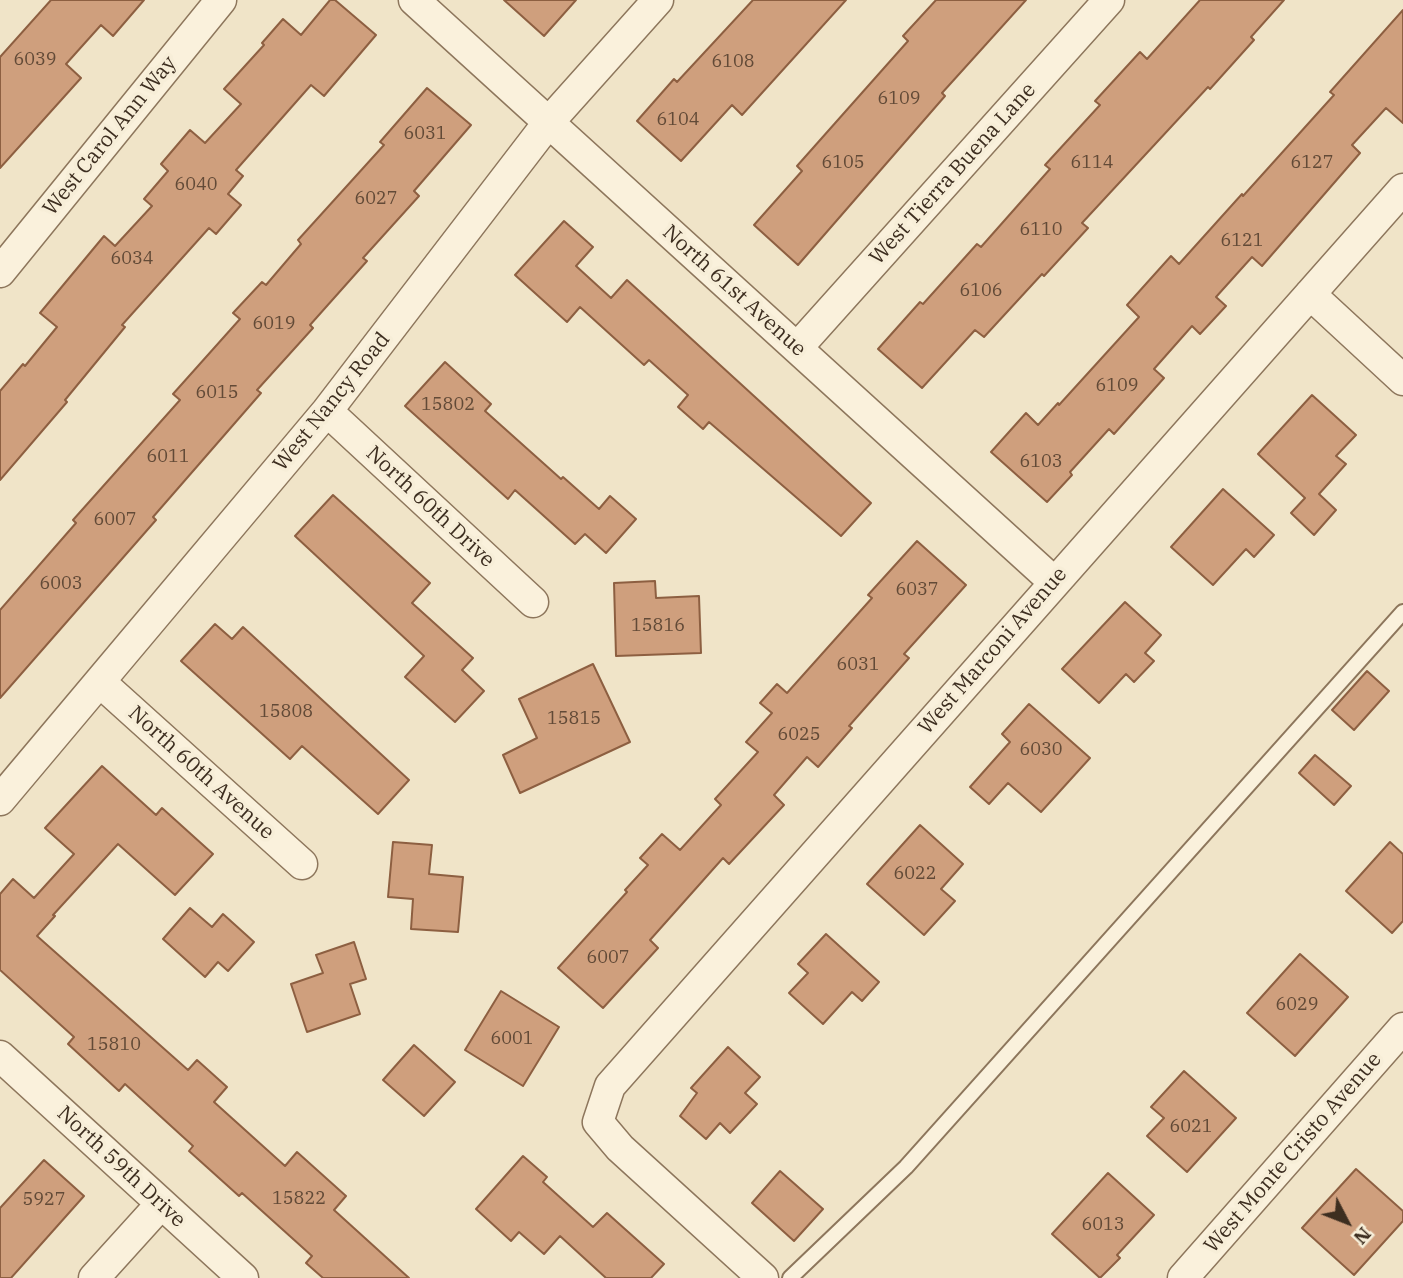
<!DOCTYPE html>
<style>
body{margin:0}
#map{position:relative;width:1403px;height:1278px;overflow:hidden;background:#f0e4c8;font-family:"IBM Plex Serif",serif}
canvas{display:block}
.north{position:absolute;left:1312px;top:1187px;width:70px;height:70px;-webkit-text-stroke:5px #f7eed8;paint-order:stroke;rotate:132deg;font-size:19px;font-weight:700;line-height:28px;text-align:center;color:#3d2e20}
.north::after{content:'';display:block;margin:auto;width:24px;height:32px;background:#3d2e20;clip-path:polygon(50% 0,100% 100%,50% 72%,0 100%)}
</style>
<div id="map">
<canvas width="1403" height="1278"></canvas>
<div class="north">N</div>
</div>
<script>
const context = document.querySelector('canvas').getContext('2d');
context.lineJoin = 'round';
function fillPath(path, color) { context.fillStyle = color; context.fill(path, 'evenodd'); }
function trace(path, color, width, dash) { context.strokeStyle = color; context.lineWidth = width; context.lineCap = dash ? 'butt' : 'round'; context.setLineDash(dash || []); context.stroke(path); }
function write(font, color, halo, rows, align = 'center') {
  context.font = font + ' "IBM Plex Serif",serif'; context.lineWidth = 7; context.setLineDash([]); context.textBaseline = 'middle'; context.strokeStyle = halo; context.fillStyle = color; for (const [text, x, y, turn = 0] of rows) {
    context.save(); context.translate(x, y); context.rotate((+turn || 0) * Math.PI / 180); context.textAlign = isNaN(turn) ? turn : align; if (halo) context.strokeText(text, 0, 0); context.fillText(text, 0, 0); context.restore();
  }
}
const building = new Path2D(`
 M51,0h93l-31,36 -12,-11 -35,39 15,14 -81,90v-111z
 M330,0h5l41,35 -52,61 -13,-11 -75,85 7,6 -15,18 13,11 -25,29 -7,-6 -87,97 3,2 -60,73 2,2 -67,78v-89l23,-27 2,2 32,-39 -17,-14 64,-77 11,10 37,-40 -8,-7 24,-28 -7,-7 29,-34 15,13 36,-39 -17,-15 40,-44 -2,-2 21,-24 18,16z
 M504,0h72l-32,36z
 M753,0h93l-104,115 -10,-10 -51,56 -44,-40 37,-42 3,3z
 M936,0h90l-84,93 3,3 -147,169 -44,-40 48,-54 -5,-5 111,-125 -5,-5z
 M1200,0h84l-33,37 3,3 -44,49 -2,-2 -126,136 6,5 -44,48 -2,-2 -58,63 -9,-7 -53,58 -44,-39 42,-47 3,2 54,-60 4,3 69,-78 -5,-4 55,-60 -5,-4 45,-49 7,7z
 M1403,10v113l-17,-15 -34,37 8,8 -98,113 -10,-9 -36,40 10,9 -26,28 -8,-8 -38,43 10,9 -50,56 -5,-5 -39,43 2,3 -25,27 -56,-50 35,-39 12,12 20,-22 1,2 80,-88 -12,-12 44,-49 8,8 63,-70 1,2 91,-101 -4,-3z
 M427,88l44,37 -57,66 5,5 -56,62 4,3 -57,64 3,3 -56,62 4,3 -108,124 3,3 -156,178v-88l76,-87 -3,-3 107,-120 -7,-6 67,-75 -7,-6 29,-31 4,3 35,-41 -3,-4 86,-95 -4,-3z
 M564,221l29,26 -17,19 35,32 16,-18 244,223 -30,33 -132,-114 -6,7 -25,-22 10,-12 -39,-35 -5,5 -64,-58 -13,15 -52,-47z
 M445,362l46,42 -6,7 76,68 2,-2 36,32 11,-13 26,23 -30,34 -21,-19 -10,10 -60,-54 -7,9 -103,-93z
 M1312,395l44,40 -20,21 10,8 -27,30 17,16 -22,25 -23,-22 14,-15 -47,-44z
 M1223,489l51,46 -20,22 -8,-8 -33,36 -42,-38z
 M333,495l97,88 -18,20 61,55 -11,12 22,21 -29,31 -50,-45 19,-21 -129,-120z
 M917,541l49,44 -62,69 5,4 -60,68 3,2 -34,39 -11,-10 -33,38 10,10 -55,59 -6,-6 -73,82 8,8 -55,60 -45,-40 69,-76 -2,-2 23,-25 -8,-7 22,-24 18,16 41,-45 -6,-6 43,-47 -12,-10 26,-29 -12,-10 17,-19 10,9 85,-95 -4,-3z
 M655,581l1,17 43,-2 2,57 -85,3 -2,-73z
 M1125,602l36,33 -16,18 9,8 -20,21 -8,-8 -27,29 -37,-34z
 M215,624l17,15 11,-12 166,153 -31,34 -76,-68 -12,13 -109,-98z
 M593,664l37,78 -110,51 -17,-38 34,-17 -18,-39z
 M1367,671l22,20 -35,39 -22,-20z
 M1029,704l61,54 -49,54 -33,-29 -19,21 -19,-17 40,-45 -8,-8z
 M1315,755l36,31 -17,19 -35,-32z
 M102,766l54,49 6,-7 51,46 -38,41 -57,-51 -65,71 2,1 -18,20 151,134 9,-10 30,27 -13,15 71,64 12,-14 49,44 -12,14 75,68h-86l-17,-15 6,-7 -70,-63 -3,3 -50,-45 4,-5 -68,-62 -6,7 -51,-47 6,-7 -74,-67v-76l13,-15 21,19 40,-44 -29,-26z
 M920,825l43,39 -22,25 14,12 -31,34 -57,-51z
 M393,842l39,3 -3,29 34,3 -5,55 -47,-3 2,-30 -25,-2z
 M1390,842l13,12v67l-11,12 -46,-42z
 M190,908l22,19 11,-13 31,28 -26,29 -10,-9 -13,15 -42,-38z
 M826,934l53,48 -17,19 -10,-9 -29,32 -34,-31 19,-20 -10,-9z
 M354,942l12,37 -16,5 10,30 -53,18 -16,-48 32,-11 -7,-18z
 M1300,954l48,43 -53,59 -48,-43z
 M501,991l58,36 -36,59 -58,-36z
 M414,1045l41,37 -31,34 -41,-36z
 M728,1047l32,30 -15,16 12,11 -27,29 -10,-10 -14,16 -26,-23 17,-23 -6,-5z
 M1184,1071l52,47 -49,54 -40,-36 17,-18 -13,-11z
 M523,1156l24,21 -4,5 50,45 14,-14 57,51 -13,14h-45l-46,-42 -16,18 -25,-22 -8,9 -35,-32z
 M44,1160l40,36 -73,82h-11v-70z
 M1356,1169l47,42v10l-49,54 -52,-47z
 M780,1171l43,38 -29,32 -42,-38z
 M1108,1173l46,42 -37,40 3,3 -20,20 -48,-44z`);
fillPath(building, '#cf9f7d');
trace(building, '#8d5f41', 2);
const service = new Path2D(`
 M790,1278l116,-111 497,-555`);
const minor = new Path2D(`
 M414,0l640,582
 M0,272l221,-272
 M1310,294l93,86
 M797,348l312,-348
 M327,411l206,191
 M100,682l202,182
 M0,800l327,-389 221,-288 110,-123
 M0,1056l243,222
 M94,1278l67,-74
 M763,1278l-143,-130 -22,-26 12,-36 793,-897
 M1183,1278l220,-250`);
trace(service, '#8d765c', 18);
trace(minor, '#8d765c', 33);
trace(service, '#faf1dc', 14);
trace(minor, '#faf1dc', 30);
write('18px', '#624a37', null, [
 ["6039",35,60],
 ["6108",733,62],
 ["6109",899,99],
 ["6104",678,120],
 ["6031",425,134],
 ["6105",843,163],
 ["6114",1092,163],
 ["6127",1312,163],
 ["6040",196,185],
 ["6027",376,199],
 ["6110",1041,230],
 ["6121",1242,241],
 ["6034",132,259],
 ["6106",981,291],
 ["6019",274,324],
 ["6109",1117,386],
 ["6015",217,393],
 ["15802",448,405],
 ["6011",168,457],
 ["6103",1041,462],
 ["6007",115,520],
 ["6003",61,584],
 ["6037",917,590],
 ["15816",658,626],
 ["6031",858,665],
 ["15808",286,712],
 ["15815",574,719],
 ["6025",799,735],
 ["6030",1041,750],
 ["6022",915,874],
 ["6007",608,958],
 ["6029",1297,1005],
 ["6001",512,1039],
 ["15810",114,1045],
 ["6021",1191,1127],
 ["15822",299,1199],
 ["5927",44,1200],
 ["6013",1103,1225]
]);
write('21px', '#3d2e20', '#f7eed8', [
 ["West Carol Ann Way",110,136,-51],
 ["West Tierra Buena Lane",953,174,-48],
 ["North 61st Avenue",734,291,42],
 ["West Nancy Road",332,402,-51],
 ["North 60th Drive",430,507,43],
 ["West Marconi Avenue",993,651,-49],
 ["North 60th Avenue",201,773,42],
 ["West Monte Cristo Avenue",1293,1153,-49],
 ["North 59th Drive",121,1167,43]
]);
</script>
